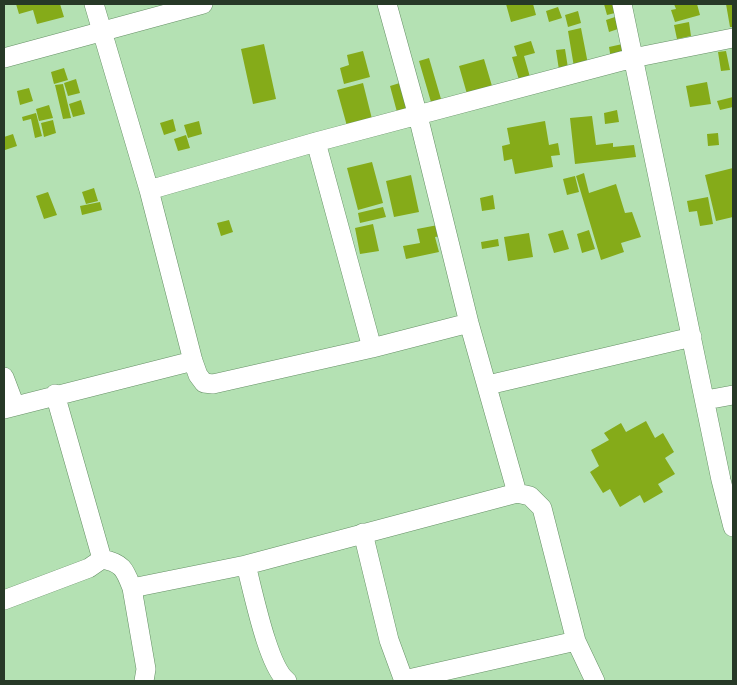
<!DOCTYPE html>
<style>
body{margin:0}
#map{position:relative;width:737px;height:685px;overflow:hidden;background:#b4e1b3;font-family:Bitter,serif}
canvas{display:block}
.frame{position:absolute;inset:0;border:5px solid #273927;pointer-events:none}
</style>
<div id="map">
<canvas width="737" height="685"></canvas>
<div class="frame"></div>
</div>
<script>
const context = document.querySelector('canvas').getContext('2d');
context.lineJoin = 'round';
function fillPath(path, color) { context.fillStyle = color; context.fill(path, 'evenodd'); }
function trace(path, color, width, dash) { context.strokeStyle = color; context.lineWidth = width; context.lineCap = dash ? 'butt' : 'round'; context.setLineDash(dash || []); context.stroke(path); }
fillPath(new Path2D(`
 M16,4h44l4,13 -27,7 -4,-14 -14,4z
 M506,4h27l3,11 -25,7z
 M604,4h9l2,9 -8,2z
 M674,4h23l3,11 -25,7 -4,-12 5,-1z
 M726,4h7v23h-3z
 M558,7l4,11 -13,4 -3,-11z
 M578,11l3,12 -13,4 -3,-12z
 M615,17l3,12 -9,3 -3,-12z
 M689,22l2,14 -14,3 -3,-14z
 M581,28l7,36 -14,3 -6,-36z
 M531,41l4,12 -11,3 6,21 -11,3 -7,-23 5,-1 -3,-10z
 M627,43l2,12 -18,4 -2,-12z
 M264,44l12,55 -23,5 -12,-55z
 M565,49l3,19 -9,2 -3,-20z
 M363,51l7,26 -26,7 -4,-16 9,-3 -2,-10z
 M726,51l4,19 -9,1 -3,-19z
 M429,58l12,41 -10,3 -12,-41z
 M484,59l8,27 -25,8 -8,-28z
 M64,68l4,12 -14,4 -3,-12z
 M76,79l4,14 -12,3 -4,-13z
 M403,82l7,27 -13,3 -7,-26z
 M707,82l4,22 -21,3 -4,-21z
 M363,83l9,36 -25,7 -10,-36z
 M63,84l8,34 -8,1 -8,-34z
 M29,88l4,13 -13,4 -3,-14z
 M733,97v10l-13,3 -3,-9z
 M81,100l4,14 -12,3 -4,-13z
 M49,105l4,13 -14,3 -3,-12z
 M617,110l2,12 -14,2 -1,-11z
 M36,113l6,23 -7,2 -4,-19 -8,2 -1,-4z
 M592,116l4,29 17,-2v4l21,-2 2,12 -61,7 -5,-46z
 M173,119l3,12 -12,4 -4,-12z
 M53,120l3,13 -12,4 -3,-14z
 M199,121l3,13 -14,4 -4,-13z
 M545,121l4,24 9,-2 2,12 -9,1 2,11 -38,7 -3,-15 -8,2 -2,-15 8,-2 -3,-16z
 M718,133l1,12 -11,1 -1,-12z
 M13,134l4,12 -12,4 -1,-13z
 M186,135l4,13 -12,3 -4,-12z
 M372,162l11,41 -25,7 -11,-42z
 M733,168v49l-17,4 -11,-46z
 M584,173l5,20 27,-9 9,29 7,-1 9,25 -20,6 3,9 -23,8 -25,-84z
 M411,175l8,37 -25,5 -8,-36z
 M575,176l4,16 -12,3 -4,-16z
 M94,188l4,13 -12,3 -4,-12z
 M48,192l9,23 -13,4 -8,-23z
 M493,195l2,14 -13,2 -2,-13z
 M708,197l5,27 -13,2 -3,-15 -8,1 -2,-11z
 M100,202l2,8 -20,5 -2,-9z
 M383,207l3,10 -26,6 -2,-10z
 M229,220l4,12 -12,4 -4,-13z
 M373,224l6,27 -19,3 -5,-26z
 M438,225l3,11 -6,1 4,15 -33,7 -3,-13 17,-3 -3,-14z
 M563,230l6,19 -15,4 -6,-19z
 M589,230l6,19 -13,4 -5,-19z
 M529,233l4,24 -25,4 -4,-24z
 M498,239l1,7 -17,3 -1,-7z
 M646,421l9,17 8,-5 11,19 -9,6 10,16 -17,10 5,8 -19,11 -4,-8 -20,12 -10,-18 -7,4 -13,-21 9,-6 -8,-16 18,-10 -5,-7 17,-10 5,9z`), '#85ab19');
const street = new Path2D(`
 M94,4l55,186 44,171 5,14 6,8 9,1 159,-36 97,-25
 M387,4l31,112 51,207 48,170
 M622,4l99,476 12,47
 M4,58l199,-54
 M316,142l56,206
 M149,190l167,-48 317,-84 100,-20
 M4,377l11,29
 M488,385l204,-48
 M55,394l47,165c21,4 23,11 30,29l114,-23 271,-72 13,3 12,12 34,133 19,40
 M706,400l27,-5
 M4,409l189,-48
 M363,533l26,107 15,41
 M246,565c7,26 22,102 41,116
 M132,588l14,81 -2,12
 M4,600l85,-32 13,-9
 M404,680l172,-39`);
trace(street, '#669066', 20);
trace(street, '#fff', 19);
</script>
